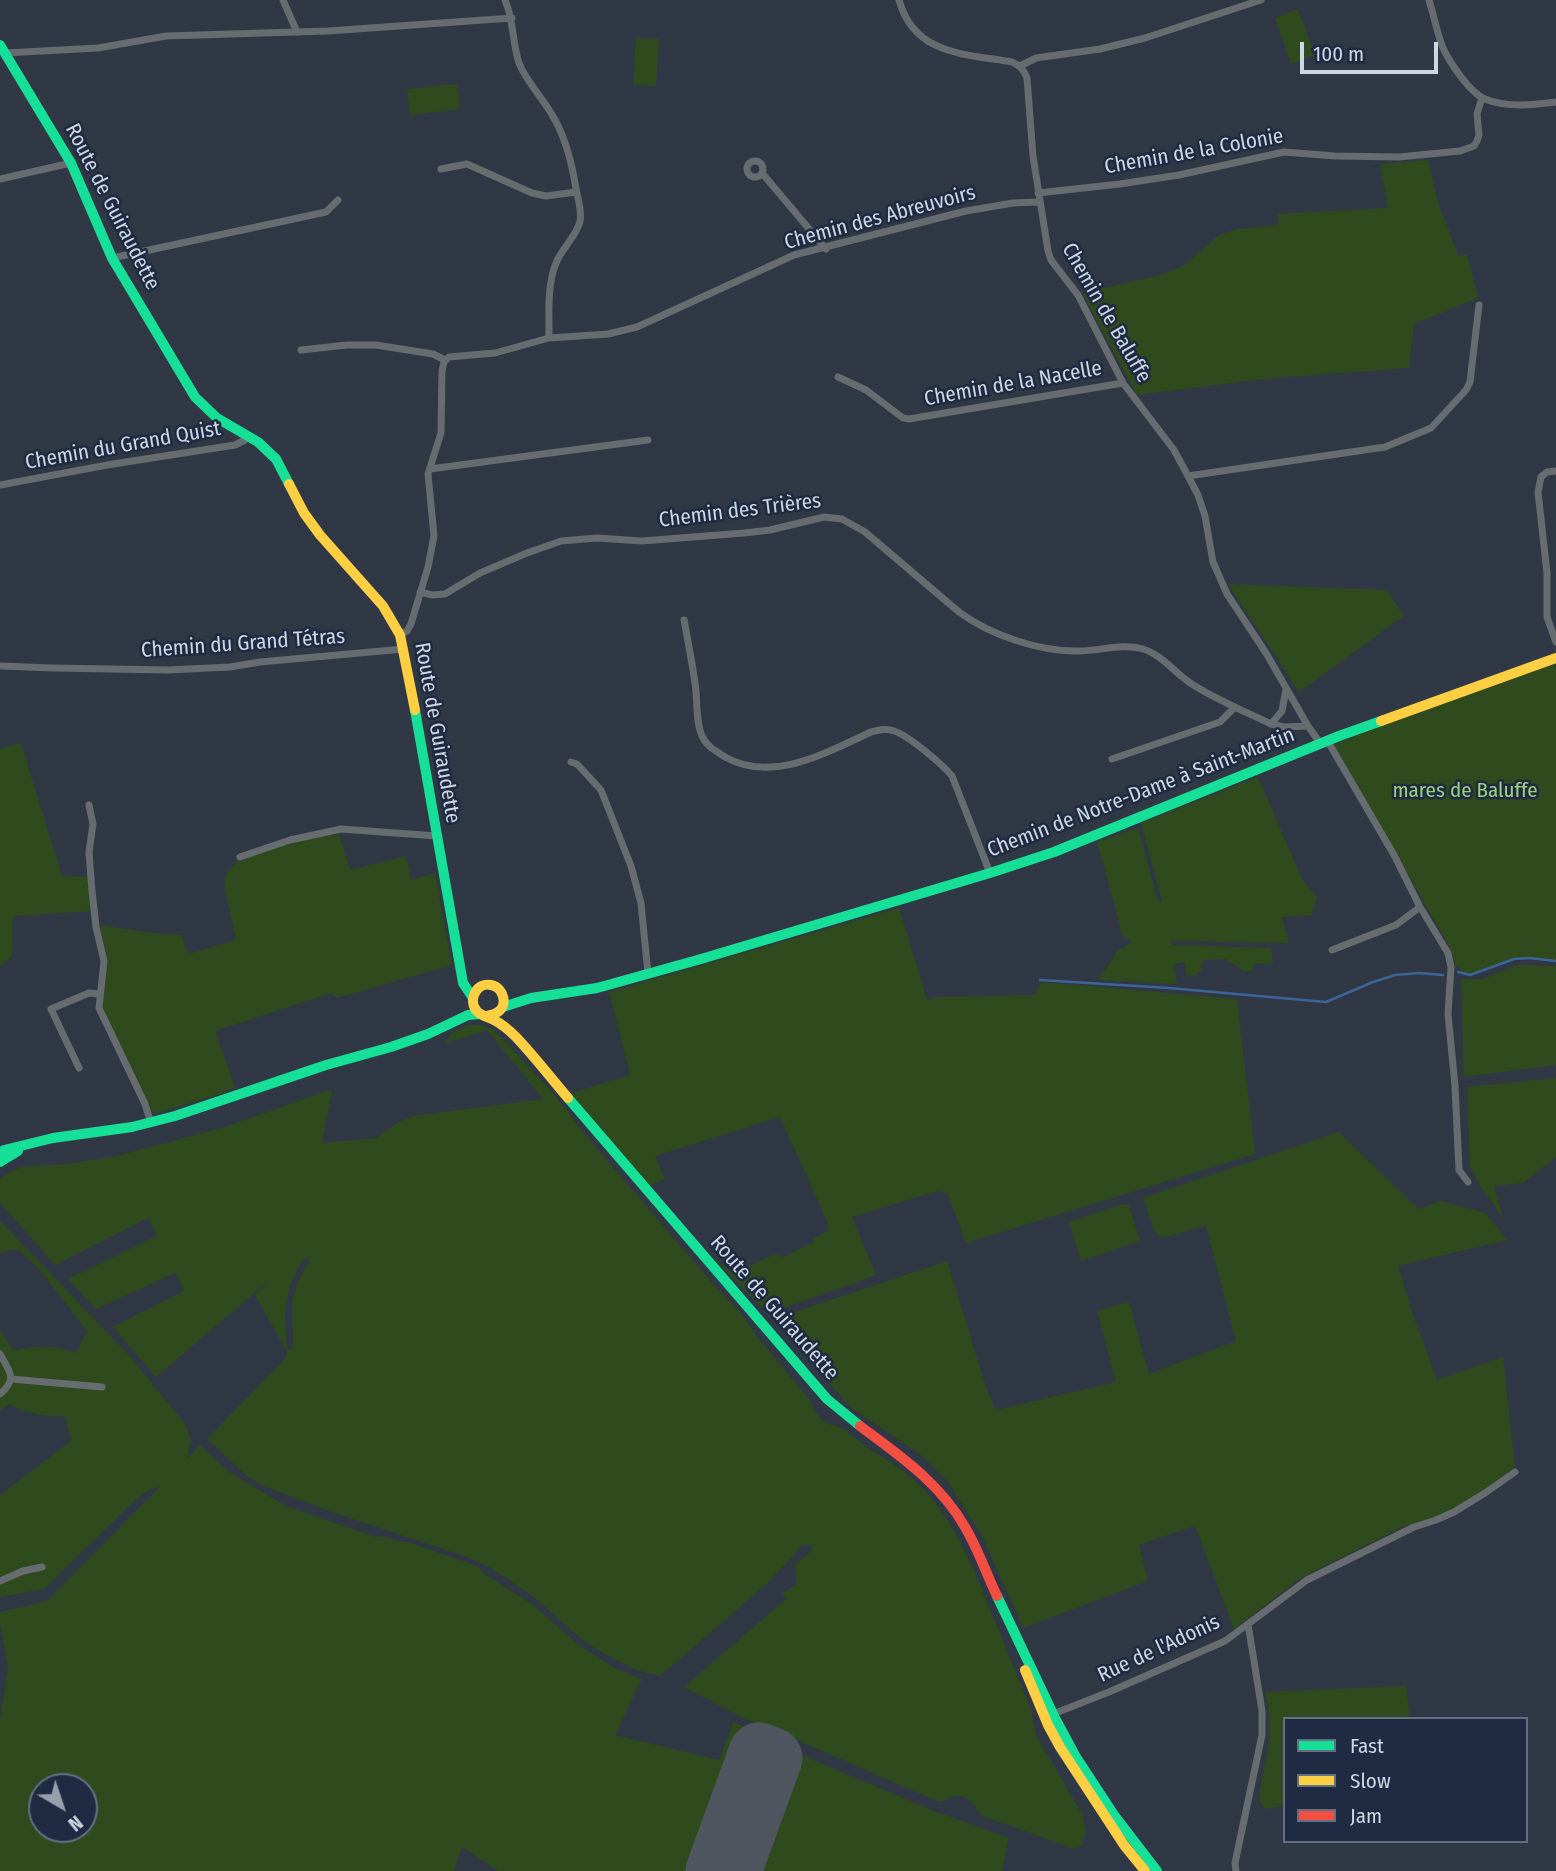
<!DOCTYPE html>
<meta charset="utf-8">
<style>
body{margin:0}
#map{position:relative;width:1556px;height:1871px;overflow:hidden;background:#313845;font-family:"Fira Sans Condensed",sans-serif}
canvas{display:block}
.legend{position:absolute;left:1283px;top:1717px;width:245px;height:126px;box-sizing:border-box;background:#1f2b42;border:2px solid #656f83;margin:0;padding:9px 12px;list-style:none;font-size:21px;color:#cdd6e4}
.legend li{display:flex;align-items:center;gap:14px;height:35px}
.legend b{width:35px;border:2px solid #656f83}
.north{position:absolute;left:28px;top:1773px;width:70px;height:70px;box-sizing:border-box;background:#1f2b42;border:2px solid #656f83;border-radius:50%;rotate:141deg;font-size:19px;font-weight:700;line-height:28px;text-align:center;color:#cdd6e4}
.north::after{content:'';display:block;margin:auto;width:24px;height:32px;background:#969fac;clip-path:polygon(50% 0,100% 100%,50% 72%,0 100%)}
.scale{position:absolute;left:1300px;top:42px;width:138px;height:32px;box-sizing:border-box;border:4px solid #cdd6e4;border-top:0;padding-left:9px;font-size:21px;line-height:24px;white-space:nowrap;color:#cdd6e4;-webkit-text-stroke:5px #1f2b42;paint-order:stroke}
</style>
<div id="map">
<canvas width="1556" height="1871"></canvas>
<ul class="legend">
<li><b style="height:9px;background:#16e098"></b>Fast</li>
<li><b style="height:9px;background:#ffcf43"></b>Slow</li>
<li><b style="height:9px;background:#f24e42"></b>Jam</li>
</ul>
<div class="north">N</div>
<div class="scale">100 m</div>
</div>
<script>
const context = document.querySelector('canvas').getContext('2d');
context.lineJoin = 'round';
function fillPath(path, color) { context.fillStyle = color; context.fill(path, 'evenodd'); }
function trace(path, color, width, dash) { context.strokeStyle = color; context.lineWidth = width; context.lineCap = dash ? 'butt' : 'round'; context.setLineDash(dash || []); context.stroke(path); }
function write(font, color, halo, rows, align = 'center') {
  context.font = font + ' "Fira Sans Condensed",sans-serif'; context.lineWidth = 5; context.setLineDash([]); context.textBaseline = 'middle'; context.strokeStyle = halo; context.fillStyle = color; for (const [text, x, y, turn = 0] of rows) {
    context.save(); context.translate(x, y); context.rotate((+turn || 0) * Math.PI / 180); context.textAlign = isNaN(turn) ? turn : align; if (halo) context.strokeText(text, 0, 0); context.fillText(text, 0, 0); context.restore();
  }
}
fillPath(new Path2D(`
 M1298,9l17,46 -24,9 -16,-46z
 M636,38l23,1 -3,47 -23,-1z
 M457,84l3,25 -50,6 -3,-26z
 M1428,160l9,39 21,56h9l11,43 -64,26 -5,44 -136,10 -136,17 -55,-102 75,-17 26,-10 36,-31 19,-6 40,-4v-11l110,-6 -8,-44z
 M1228,584l159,6 17,26 -105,76z
 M1556,658v303l-27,-3 -15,1 -44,16 -10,-3 -1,-6h-5v-9l-7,-15 -114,-197z
 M21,743l41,133 26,1 4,34 -79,5 -1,40 -12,10v-217z
 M1258,777l44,102 15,19 -5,17 -30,2 7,26 -118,-2 1,4 99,3 2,16 -17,-1 -5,8h-7l-19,-12 -22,1 -2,11 -5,4 -9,1 -3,-14 -10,2 3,20 -79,-4 21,-31 5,-1 8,-8 -9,-3 -26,-95 41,-14 20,73h4l-21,-78z
 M339,834l11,36 56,-14 5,24 24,-7 17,92 -115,33 -5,-5 -117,38 20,56 -15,7 -67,20 -52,-106 7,-47 -9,-36 62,9 21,1 6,19 48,-14 -12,-55 3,-14 11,-10 41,-14 40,-11z
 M899,908l28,92 13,-3 95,-2 6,-13 196,17 18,155 -289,89 -19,-50 -10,-2 -85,26 24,58c-35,14 -72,24 -107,39l-57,-57 22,17 31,-16 12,-4 6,3 31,-15v-4l14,-7v-8l-48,-106 -125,39 10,23 -16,7 -78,-93 59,-18 -21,-83z
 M1517,965l39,1v99l-92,12 -3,-98h22z
 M467,1025h13l14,5 59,63 30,39 131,153 26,27 16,23 54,65c4,8 7,17 15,22 6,4 14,3 20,8 19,17 42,28 62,44 28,22 48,56 63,87l61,148 5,26 46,79 4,17 -4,14 -8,4 -91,-33 -17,-19 -13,-1 -12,6 -11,-4 -149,-65 -38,-15 -59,-31 102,-88 -4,-6 15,-8 -2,-21 13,-10 6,-9 -13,1c-9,13 -21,22 -31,35l-110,95 -24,-6 -33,-17 -22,-14 -47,-42 -43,-29 -24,-11 -129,-43 -77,-29 -14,-9 -40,-37 78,-80 2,-7 -32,-57 17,-17 -116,99 -43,-50 71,-36 -9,-18 -79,36 -28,-30 89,-43 -9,-18 -93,47 -55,-62v-24l12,-8 10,-4 45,-3 50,-8 108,-29 107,-38 -10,54 54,-5 21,-15 16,-7 130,-17 -56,-69 -43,14 7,-10zM304,1258l6,2 -10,17 -8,23 1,47 -5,4c-5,-39 -5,-59 16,-93z
 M1556,1078v79l-33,26 -29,3 9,32 -23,-32 -10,-19 -3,-80z
 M1339,1132l79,77 23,-8 45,12 21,27 -109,26 17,54 22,60 66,-23 12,110 -31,24 -40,24 -40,11 -105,53 -65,50 -39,-103 -56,19 9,36 -125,47 -41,-92 -34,-54 -27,-27 -71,-48 -72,-84 19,-12 150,-50 40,129 9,20 120,-28 -19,-71 32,-9 20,72 87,-33 -30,-115 -44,12 -8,-8 -11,-32z
 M1123,1204l6,2 11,35 -59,20 -12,-39z
 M0,1221l128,133 58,71 5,16 -4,18 13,-14 28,26 58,35 90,31c12,-3 21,6 32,5l69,24 6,7 50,32 47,41 35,22 27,11 -27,56 104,25 15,-39 21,14 176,75 78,28 -7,33h-504l-36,-24 -8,24h-454v-151l8,-53 -8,-43v-12l47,-11 114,-115 -10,3 -16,11 -91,89 -44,8v-102l71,-54 -6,-25c-21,1 -38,-3 -57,-12l-8,7v-81l14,21c23,-6 40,-6 62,2l11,-22 -48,-62 -20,-19h-9l-10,4zM42,1787h42v42h-42z
 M1406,1686l4,33h-125v87l-20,3 -5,-7 -1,-8c8,-38 16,-63 6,-102z`), '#2f4a1d');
trace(new Path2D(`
 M1458,972l12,3 44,-16 15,-1 27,3
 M1040,980l129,8 157,14 47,-20 22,-7 24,-2 24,2`), '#3c6597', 2.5);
trace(new Path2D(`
 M716,1871l43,-118 13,5 -41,113`), '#505660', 61);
trace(new Path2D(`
 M283,0l14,32
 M505,0c9,20 7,42 14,63 7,18 22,33 32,50 14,22 21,50 25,76 2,10 6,22 4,32 -3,15 -18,27 -24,42 -9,22 -7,51 -7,75
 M899,0c15,55 66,54 113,62 8,3 12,8 15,16l6,78 15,95 3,9 27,35 45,88 51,67 14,26 10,19 7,21 8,46 14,32 39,59 42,73 12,17
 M1429,0c5,16 8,33 14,48 7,15 27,45 42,51 22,9 48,6 71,3
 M5,53l93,-5 68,-12 162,-5 184,-13
 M1020,66l16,-8 64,-9 45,-11 116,-38
 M747 169a8 8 0 1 1 16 0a8 8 0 1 1-16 0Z
 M441,169l26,-5 65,29 14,3 30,-4
 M762,173l64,76
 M0,179l71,-16
 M1038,193l82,-9 59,-9 105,-23 51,4 64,1 61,-6 14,-5 3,-5 2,-6 -2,-21 5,-16
 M112,258l214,-46 12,-12
 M301,350l46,-5h29l57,9 12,6
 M838,377l28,13 37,28 6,1 214,-36
 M430,469l218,-29
 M1556,471l-9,1 -6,5 -3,15 9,81v44l9,25
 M1188,476l197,-29 46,-19 35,-38 4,-8 9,-77
 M0,485l107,-20 128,-20 10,-5 3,-5
 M420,592l12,3 13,-1 35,-21 47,-20 34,-12 36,-3 45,3 102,-8 26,-3 54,-13 18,2 23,13 94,80c31,23 81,40 120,39 21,0 43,-8 64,-2 20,6 34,27 52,37 24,15 51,26 76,38l13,3 24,-1
 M684,620c4,21 8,42 11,63 3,17 0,37 7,53 4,10 14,15 23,21 48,27 102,-5 146,-25 8,-2 15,-4 23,-1 14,4 49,34 58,45l38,97
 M400,635l7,-4 4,-7 17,-57 6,-31 -6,-62 13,-41 1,-62 2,-9 5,-5 46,-4 54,-15 59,-4 29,-7 157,-72 172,-44 47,-8 26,-1
 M0,666l53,2 115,2 62,-3 30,-5 144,-13
 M1271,724l11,-13 4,-22
 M1327,740l67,115 26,52 28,46 3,14 -3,47 7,72 4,84 9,12
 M1112,759l108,-37 15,-15
 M571,762l6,2 24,26 30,76 10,37 7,71
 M89,805l4,19 -4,28 3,39 4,36 8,34 -5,47 46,96 6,19
 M240,857l50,-17 51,-11 96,7
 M1332,950l64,-25 24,-18
 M79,1068l-28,-59 38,-16 11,1
 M0,1354c10,19 18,24 0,40
 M11,1379l91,8
 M0,1581l23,-10 19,-4
 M1248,1624l59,-44 107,-53 22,-7 18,-8 31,-19 30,-21
 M1053,1714l56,-22 116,-51 23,-17 14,87v24l-27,128 1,8`), '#666c6f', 7);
trace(new Path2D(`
 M0,45l71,118 41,95 83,139 22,21 41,24 18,17 13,25
 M415,710l48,273 10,15
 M503,1007l28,-9 66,-10 104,-29 289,-86 64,-21 285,-116 42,-15
 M568,1098l259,301 33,27
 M0,1153l4,-3 49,-12 79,-11 43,-11 151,-51 65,-18 37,-13 40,-19 12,-1
 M0,1162l18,-11
 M997,1596l57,120 22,41 38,58 43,56`), '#16e098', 10);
trace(new Path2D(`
 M289,484l15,29 16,22 63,71 17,29 15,75
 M1381,721l175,-63
 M486,1016c1,0 9,-2 10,-3 13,-6 8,-26 -5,-28 -14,-3 -23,14 -15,25 4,6 12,7 18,10 8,4 16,11 22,17 18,19 35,41 52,61
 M1025,1670l23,55 12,22 64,98 21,26`), '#ffcf43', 10);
trace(new Path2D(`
 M860,1426c39,29 80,57 105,101 13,22 21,46 32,69`), '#f24e42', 10);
write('21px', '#cdd6e4', '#1f2b42', [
 ["Chemin de la Colonie",1194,152,-10],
 ["Route de Guiraudette",112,207,63],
 ["Chemin des Abreuvoirs",880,218,-15],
 ["Chemin de Baluffe",1106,313,60],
 ["Chemin de la Nacelle",1013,384,-10],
 ["Chemin du Grand Quist",123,446,-10],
 ["Chemin des Trières",740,511,-7],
 ["Chemin du Grand Tétras",243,644,-4],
 ["Route de Guiraudette",437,733,80],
 ["Chemin de Notre-Dame à Saint-Martin",1141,793,-21],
 ["Route de Guiraudette",774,1308,49],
 ["Rue de l'Adonis",1159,1649,-25]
]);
write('21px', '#9dd179', '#1f2b42', [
 ["mares de Baluffe",1465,791]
]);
</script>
